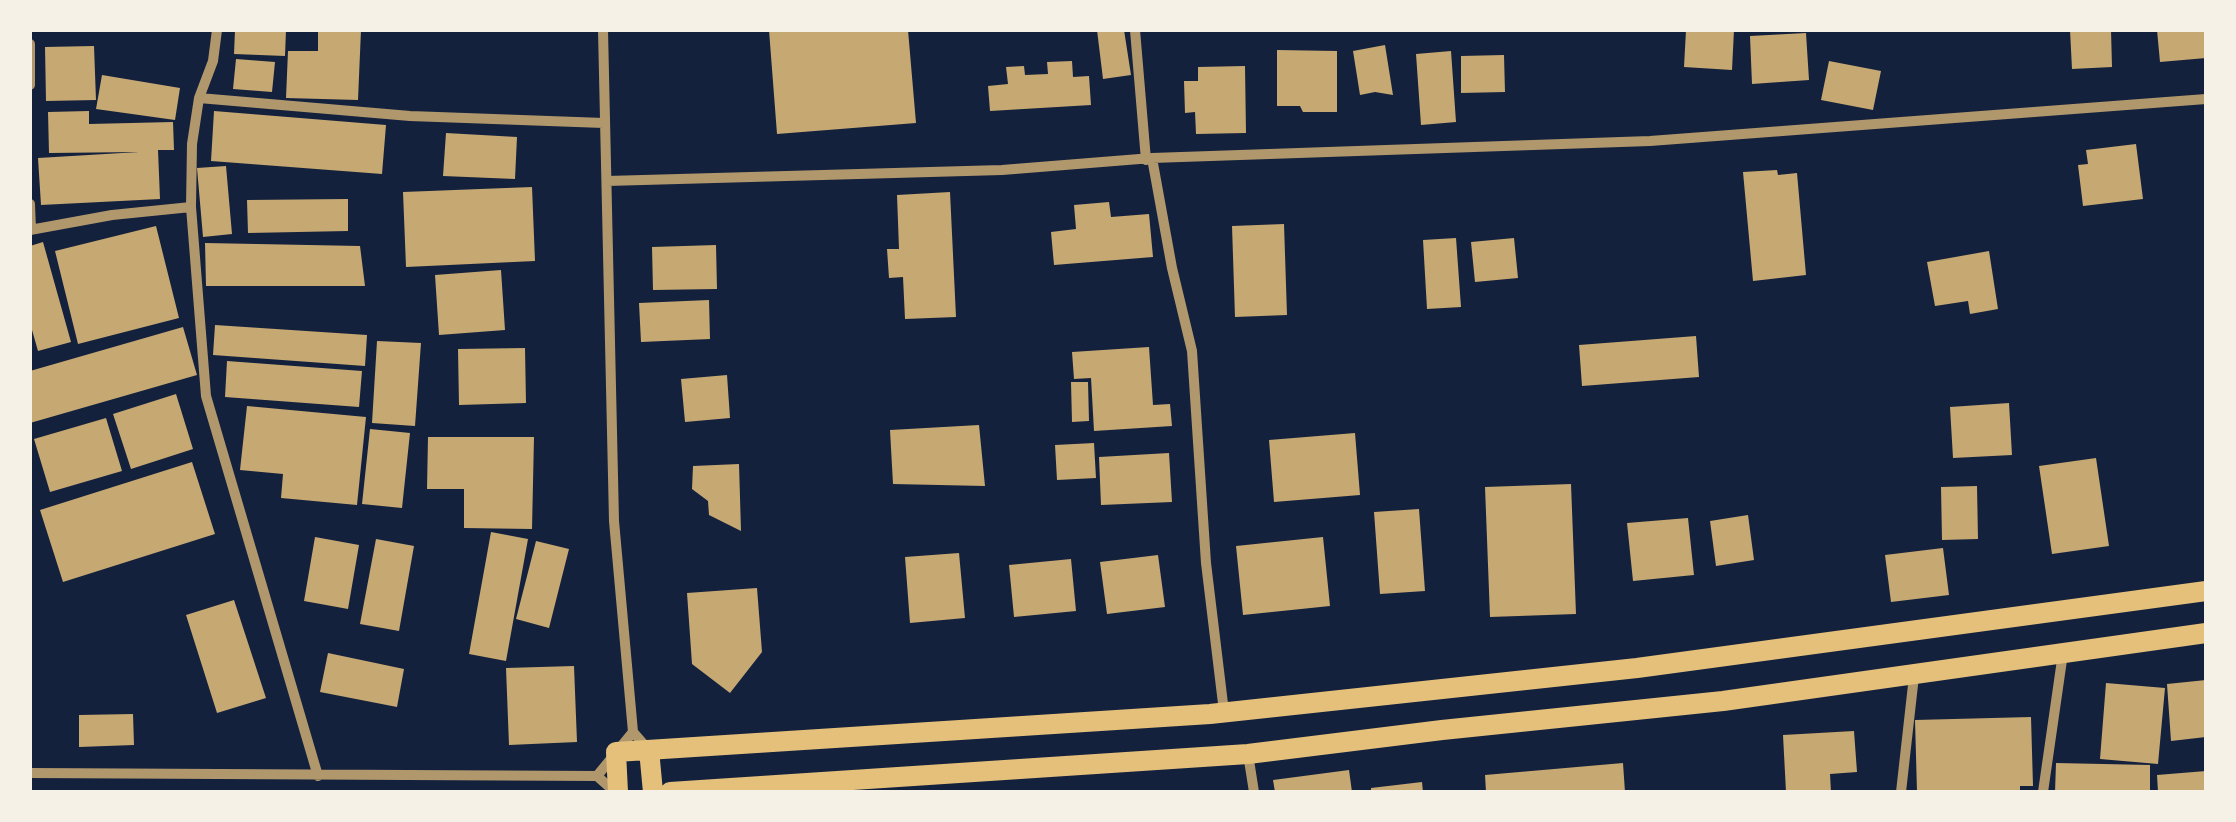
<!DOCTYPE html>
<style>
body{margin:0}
#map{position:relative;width:2236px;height:822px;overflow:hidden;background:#14213d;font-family:Georgia,serif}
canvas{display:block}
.frame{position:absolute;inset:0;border:32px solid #f6f1e7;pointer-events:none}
</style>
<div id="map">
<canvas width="2236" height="822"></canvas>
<div class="frame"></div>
</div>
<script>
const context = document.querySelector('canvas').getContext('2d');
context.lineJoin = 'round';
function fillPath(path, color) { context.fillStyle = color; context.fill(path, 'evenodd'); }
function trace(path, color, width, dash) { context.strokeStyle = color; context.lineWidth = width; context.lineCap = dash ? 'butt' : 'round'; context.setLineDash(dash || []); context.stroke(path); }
fillPath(new Path2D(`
 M235,30h51l-1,26 -51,-2z
 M318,30h43l-3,70 -72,-2 2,-47h30z
 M769,30h139l8,93 -139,11z
 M1097,30h27l7,45 -28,4z
 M1686,30h48l-2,40 -48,-3z
 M2070,30h41l1,37 -40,2z
 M2157,30h49v28l-46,4z
 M1806,33l3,47 -57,4 -2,-48z
 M1385,45l8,50 -18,-3 -15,3 -7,-44z
 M94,46l2,54 -50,1 -1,-54z
 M1277,50l60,1v61h-34l-3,-6h-23z
 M1451,51l5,71 -35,3 -5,-71z
 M1504,55l1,37 -44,1v-37z
 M236,59l39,3 -3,30 -39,-3z
 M1072,61l1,16 16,-1 2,29 -101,6 -2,-25 20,-2 -2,-17 18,-1 1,9 23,-1 -1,-12z
 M1829,61l52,10 -8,39 -52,-10z
 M1245,66l1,67 -50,1 -1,-22 -10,1 -1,-32h14v-14z
 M102,75l78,13 -5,32 -79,-11z
 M89,111v13l84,-2 1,28h-16l2,49 -119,6 -3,-47 101,-6 -90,1 -1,-41z
 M214,111l172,14 -4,49 -171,-13z
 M446,133l71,4 -2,42 -72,-3z
 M2136,144l7,55 -60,7 -5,-41 10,-1 -2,-14z
 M226,166l6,68 -29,3 -6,-69z
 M1777,170l1,5 19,-2 9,102 -53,6 -10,-109z
 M532,187l3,74 -129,6 -3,-75z
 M950,192l6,125 -51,2 -2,-42 -14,1 -2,-29h12l-2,-54z
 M348,199v32l-100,2 -1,-33z
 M1109,202l2,15 38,-3 4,43 -99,8 -3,-33 25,-3 -2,-24z
 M1284,224l3,91 -52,2 -3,-91z
 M156,226l23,92 -101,26 -23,-93z
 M1456,238l5,69 -34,2 -4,-69z
 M1514,238l4,40 -43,4 -4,-40z
 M43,242l28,100 -33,9 -8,-28v-77z
 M205,243l155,3 5,40h-159z
 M716,245l1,44 -64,1 -1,-43z
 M1989,251l9,58 -28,5 -2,-13 -33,5 -8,-44z
 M501,270l4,60 -66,5 -4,-60z
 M709,300l1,39 -69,3 -2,-39z
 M215,325l152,10 -2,31 -152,-11z
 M183,327l14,48 -167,48v-52z
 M1696,336l3,41 -117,9 -3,-41z
 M377,341l44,2 -6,83 -43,-3z
 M1149,347l4,58 17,-1 2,22 -78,5 -3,-53 -17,1 -2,-27z
 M525,348l1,55 -67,2 -1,-56z
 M227,361l135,10 -3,36 -134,-10z
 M727,375l3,43 -45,4 -4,-43z
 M1071,382h17l1,39 -17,1z
 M176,394l17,55 -62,20 -18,-55z
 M2009,403l3,52 -59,3 -3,-51z
 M247,406l119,11 -9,88 -76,-7 2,-24 -43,-4z
 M106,418l16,53 -72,21 -16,-53z
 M979,425l6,61 -92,-2 -3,-54z
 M370,429l40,4 -8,75 -40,-4z
 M1355,433l5,62 -86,7 -5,-62z
 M428,437h106l-2,92 -68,-1v-39h-37z
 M1094,443l2,35 -39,2 -2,-35z
 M1169,453l3,49 -71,3 -2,-48z
 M2096,458l13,88 -57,8 -13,-88z
 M192,462l23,72 -152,48 -23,-72z
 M739,464l2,67 -32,-16 -1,-14 -16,-12 1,-23z
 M1571,484l5,130 -86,3 -5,-130z
 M1977,486l1,53 -36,1 -1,-53z
 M1419,509l6,82 -45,3 -6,-82z
 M1748,515l6,45 -38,6 -6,-45z
 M1688,518l6,57 -61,6 -6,-58z
 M491,532l37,7 -22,122 -37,-7z
 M315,537l44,8 -11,64 -44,-8z
 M1323,537l7,69 -87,9 -7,-69z
 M376,539l38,7 -15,85 -39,-7z
 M536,541l33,8 -20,79 -33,-9z
 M1943,548l6,47 -58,7 -6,-47z
 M959,553l6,65 -55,5 -5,-66z
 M1158,555l7,52 -58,7 -7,-52z
 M1071,559l5,52 -62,6 -5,-52z
 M757,588l5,64 -32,41 -38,-29 -5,-71z
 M234,600l32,98 -49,15 -31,-98z
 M328,653l76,16 -7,38 -77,-15z
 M574,666l3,76 -68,3 -3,-77z
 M2206,680v57l-35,4 -4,-57z
 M2106,683l59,5 -7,76 -58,-5z
 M133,714l1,31 -55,2v-32z
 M2031,717l2,69h-13v6h-103l-2,-72z
 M1854,731l3,41 -27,2 1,18h-45l-3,-57z
 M1623,763l2,29h-139l-1,-17z
 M2056,763l94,2v27h-95z
 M1349,770l3,22h-77l-2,-12z
 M2206,771v21h-48l-1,-17z
 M1422,782l1,10h-52v-4z`), '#c6a872');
trace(new Path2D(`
 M217,30l-4,31 -14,37 -7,46 -1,63 15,189 112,380
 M603,30l11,491 19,211 14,16
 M1135,30l11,130
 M30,44v41
 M199,98l211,18 194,7
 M1152,158l20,110 20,83 14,212 18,149
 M607,181l395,-11 150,-12 498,-17 556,-42
 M30,204l1,26
 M30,230l82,-15 79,-8
 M1248,754l6,38
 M30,773l567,3 18,16
 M597,776l36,-44
 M1901,792l13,-116
 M2043,792l20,-139`), '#b1986c', 10);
trace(new Path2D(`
 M649,750l4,42
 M618,792l-2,-40 594,-38 427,-46 569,-77
 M670,792l578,-38 194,-24 281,-29 483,-68`), '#e5c07b', 20);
</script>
